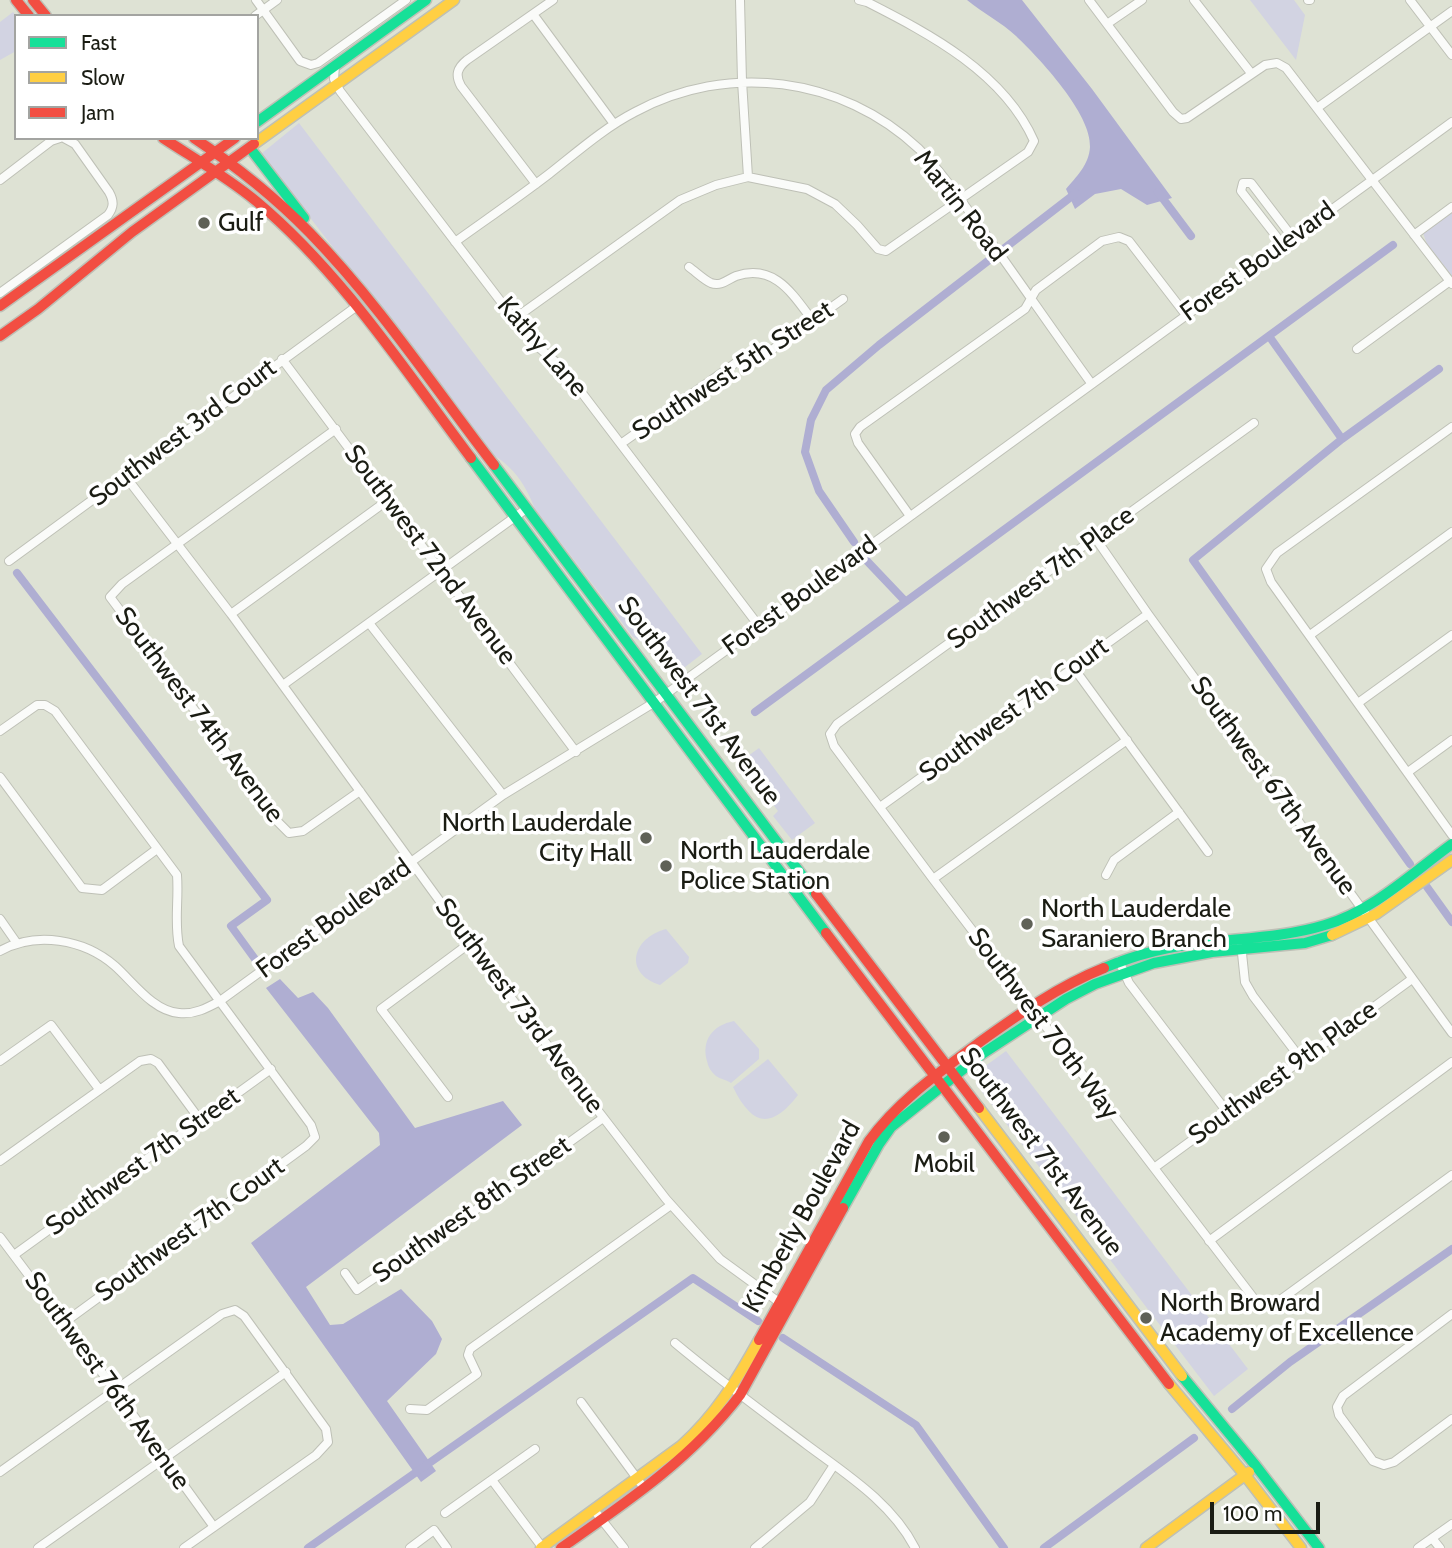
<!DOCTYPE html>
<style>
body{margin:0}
#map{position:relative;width:1452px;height:1548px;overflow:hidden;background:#dee2d4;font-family:Cabin,sans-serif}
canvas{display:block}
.legend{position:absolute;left:14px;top:14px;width:245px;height:126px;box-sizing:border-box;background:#fff;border:2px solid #a3a4a1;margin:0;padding:9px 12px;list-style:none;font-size:21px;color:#1a1c13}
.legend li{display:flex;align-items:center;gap:14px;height:35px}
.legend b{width:35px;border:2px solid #a3a4a1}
.scale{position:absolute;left:1210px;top:1502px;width:110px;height:32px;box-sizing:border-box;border:4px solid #1a1c13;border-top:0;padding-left:9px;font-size:21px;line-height:24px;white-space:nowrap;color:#1a1c13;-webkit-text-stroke:5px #fff;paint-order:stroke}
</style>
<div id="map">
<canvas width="1452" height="1548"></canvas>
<ul class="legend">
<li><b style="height:9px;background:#16e098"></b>Fast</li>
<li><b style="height:9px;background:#ffcf43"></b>Slow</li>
<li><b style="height:9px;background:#f24e42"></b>Jam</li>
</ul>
<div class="scale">100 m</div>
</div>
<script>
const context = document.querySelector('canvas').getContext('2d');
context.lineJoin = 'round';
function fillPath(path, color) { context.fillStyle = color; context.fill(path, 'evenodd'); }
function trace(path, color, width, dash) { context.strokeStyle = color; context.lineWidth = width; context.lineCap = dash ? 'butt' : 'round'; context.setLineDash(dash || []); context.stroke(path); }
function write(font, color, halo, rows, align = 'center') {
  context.font = font + ' Cabin,sans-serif'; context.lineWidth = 7; context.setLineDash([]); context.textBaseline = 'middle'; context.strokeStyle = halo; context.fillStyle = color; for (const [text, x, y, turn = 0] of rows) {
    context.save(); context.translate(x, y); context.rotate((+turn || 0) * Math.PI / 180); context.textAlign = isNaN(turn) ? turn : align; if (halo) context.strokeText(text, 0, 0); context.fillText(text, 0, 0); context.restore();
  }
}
fillPath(new Path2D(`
 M1250,0h44l11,15 -9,45z
 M13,12l3,4v35l-16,9v-38z
 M299,123l403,531 -26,20 -8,-2 -22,-28 -13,-7 -98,-128c-9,-23 -20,-41 -42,-54l-232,-301z
 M1452,211v65l-25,-32 -4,-11z
 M759,748l56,75 -23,17 -19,-24 5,-5 -37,-50z
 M666,929l23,28 -1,6 -28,22c-37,-12 -28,-47 6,-56z
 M734,1021l25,28v10l-28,24c-4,-3 -11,-4 -15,-7 -5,-4 -8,-9 -9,-15 -6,-21 6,-36 27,-40z
 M1006,1051l242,318 -34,27 -238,-312 1,-12z
 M768,1059l30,36c-27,35 -46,31 -65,-8z`), '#d2d3e2');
fillPath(new Path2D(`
 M967,0h55l70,89 80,109 -25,7 -26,-16 -26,5 -20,15 -9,-20c10,-12 23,-24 24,-42 2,-33 -51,-89 -74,-111 -15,-14 -33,-23 -49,-36z
 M280,979l18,19 15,-6 15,16 87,120 88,-27 19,24 -216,162 24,38 13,-1 58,-35 31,32 10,18 -6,15 -49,47 49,70 -15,11 -170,-239 129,-98 -1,-12 -113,-145z`), '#afaed2');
trace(new Path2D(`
 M1158,192l33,44
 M1269,336l73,103
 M854,542l-35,-51 -14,-39 6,-32 15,-30 53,-45 197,-152
 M867,561l38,40
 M17,573l250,327 -36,26 24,33
 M755,712l638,-467
 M1410,864l-217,-304 149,-121 97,-70
 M1427,887l25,35
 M783,1338l133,87 88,123
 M1232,1409l58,-47 162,-113
 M308,1548l385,-270 65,43
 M1044,1548l150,-110`), '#afaed2', 8);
const street = new Path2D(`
 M256,0l44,61 11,4 7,-2 88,-63
 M740,0l2,81 6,96
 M1089,0l84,112 8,7 6,-1 78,-53 12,-2 9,5 166,216
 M1194,0l57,73
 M1308,0h2
 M1410,0l42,55
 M533,14l81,110
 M255,16l22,-16
 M1107,24l35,-24
 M335,66l-1,13 6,12 191,250 32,27 196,258
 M1317,108l135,-97
 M0,180l51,-39 9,-3
 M536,184l-75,-98c-6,-11 -4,-18 6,-26l86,-60
 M1414,235l38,-28
 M455,242c32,-23 64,-45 94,-68 28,-22 55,-46 86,-62 93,-50 206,-36 284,37 23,23 43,53 62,79 37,51 73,104 110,155
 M1283,245l-42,-54 2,-8h8l42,55
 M689,267c7,5 15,13 22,16 10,4 17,-4 25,-7 39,-13 57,19 77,45
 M0,293l108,-78c6,-8 6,-14 1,-23l-34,-48 -11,-6
 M514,319l166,-119 36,-15 32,-8 59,12 28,15 22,21 21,24 8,2 142,-99 6,-11c-30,-68 -104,-107 -167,-139l-8,-2
 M1357,349l93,-68
 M282,359l294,393
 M1254,423l-417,301 -7,10 4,12 99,133 322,421 11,5 10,-2 176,-128
 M1452,427l-175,126 -11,16 5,13 181,253
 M336,429l-214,155 -12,13 168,225 11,11 14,-2 57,-40
 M622,443l115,-81 29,-8 77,-55
 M126,477l105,137 264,363 171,222 54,60 63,46
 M910,516l-52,-73 -3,-9 5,-7 165,-118 11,-19 66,-49 17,-4 10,4 57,74
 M1096,539l52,75 304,419
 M9,561l348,-255
 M231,614l157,-114
 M369,623l134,172
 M1310,635l142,-103
 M1073,667l135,185
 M283,685l243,-176
 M1358,703l94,-68
 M0,731l37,-26h8l10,6 122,164c2,25 -3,47 2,71l132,179 4,12 -9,9 -241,176
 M1408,772l44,-32
 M0,777l82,111 20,2 55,-41
 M880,807l268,-193
 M1106,875l8,-15 65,-48
 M933,879l194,-139
 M0,919l16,23
 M1241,944l4,38 8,14 48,63
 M0,951c36,-20 84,-12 115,15 18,16 38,45 64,47 15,2 28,-5 41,-12l283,-206 152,-93 797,-580
 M1119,961l10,22 98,129
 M0,1061l51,-36 48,64
 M448,1097l-67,-88 89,-66
 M0,1161l140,-100 11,-2 7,4 42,57
 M1154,1168l258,-189
 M0,1237l115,153 99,137
 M1209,1241l243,-179
 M14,1255l257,-186
 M345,1273l12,17 35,-24 14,-6 197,-142
 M1452,1314l-109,82 -6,11 2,8 34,46 11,4 10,-3 58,-43
 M675,1343c43,36 88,69 132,102 39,29 85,58 108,103
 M581,1402l63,86
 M410,1409l17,1 50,-36 -9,-19 2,-6 201,-144
 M0,1472l222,-158 13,-4 9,6 82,113 2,13 -12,13 -132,93
 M492,1480l50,67
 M594,1510l30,38
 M445,1513l90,-64
 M1432,1538l8,10
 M38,1548l248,-176
 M410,1548l24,-18 13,18
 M755,1548l55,-46 24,-37
 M1418,1548l34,-24`);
const fast = new Path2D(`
 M257,122l169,-122
 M250,148l54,70
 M471,458l355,475
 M494,465l322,429
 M1104,968c31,-13 65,-22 99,-25 41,-5 83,-6 122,-18 48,-14 87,-52 127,-81
 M843,1208l36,-64 12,-17 91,-73 84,-55 29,-15 59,-21 58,-11 93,-9 27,-8
 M1182,1376l74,90 63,82`);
const slow = new Path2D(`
 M254,144l200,-144
 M1332,935l44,-21 76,-54
 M979,1108l203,268
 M1169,1384l76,91 56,73
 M541,1548l140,-102c34,-30 56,-66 78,-106
 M1146,1548l103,-76`);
const jam = new Path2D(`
 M16,0l13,16
 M33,0l13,16
 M163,138c32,21 64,39 93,63 86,72 148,168 215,257
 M194,138c42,28 81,59 116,95 69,71 124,154 184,232
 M0,306l235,-168
 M0,336l38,-27 94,-77 122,-88
 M816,894l163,214
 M826,933l343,451
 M759,1340l110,-199c30,-41 71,-69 111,-99 39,-28 79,-56 124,-74
 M561,1548c66,-46 130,-89 179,-153l103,-187`);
trace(street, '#bec0b6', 10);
trace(fast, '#bec0b6', 13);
trace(slow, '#bec0b6', 13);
trace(jam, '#bec0b6', 13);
trace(street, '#fafbf9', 8);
trace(fast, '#16e098', 10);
trace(slow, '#ffcf43', 10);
trace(jam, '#f24e42', 10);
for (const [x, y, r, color] of [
 [204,223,7,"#5f6157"],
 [646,838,7,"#5f6157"],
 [666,866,7,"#5f6157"],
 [1027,924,7,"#5f6157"],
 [944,1137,7,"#5f6157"],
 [1146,1318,7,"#5f6157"]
]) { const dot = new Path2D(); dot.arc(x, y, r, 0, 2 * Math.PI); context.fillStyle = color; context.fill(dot); trace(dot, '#fff', 2.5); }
write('26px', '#1a1c13', '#fff', [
 ["Martin Road",960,206,52],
 ["Forest Boulevard",1258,262,-36],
 ["Kathy Lane",542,347,49],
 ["Southwest 5th Street",733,371,-33],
 ["Southwest 3rd Court",183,433,-37],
 ["Southwest 72nd Avenue",430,555,53],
 ["Southwest 7th Place",1041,578,-36],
 ["Forest Boulevard",800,596,-36],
 ["Southwest 71st Avenue",699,701,53],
 ["Southwest 7th Court",1014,710,-36],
 ["Southwest 74th Avenue",199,715,53],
 ["Southwest 67th Avenue",1273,786,54],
 ["Forest Boulevard",334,919,-36],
 ["Southwest 73rd Avenue",519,1006,53],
 ["Southwest 70th Way",1043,1024,53],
 ["Southwest 9th Place",1283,1073,-36],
 ["Southwest 71st Avenue",1041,1152,53],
 ["Southwest 7th Street",143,1162,-36],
 ["Southwest 8th Street",472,1210,-35],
 ["Kimberly Boulevard",802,1217,-61],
 ["Southwest 7th Court",190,1230,-36],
 ["Southwest 76th Avenue",107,1381,54]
]);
write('26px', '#1a1c13', '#fff', [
 ["Gulf",218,223],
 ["North Lauderdale",632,823,"right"],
 ["City Hall",632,853,"right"],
 ["North Lauderdale",680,851],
 ["Police Station",680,881],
 ["North Lauderdale",1041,909],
 ["Saraniero Branch",1041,939],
 ["Mobil",944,1164,"center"],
 ["North Broward",1160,1303],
 ["Academy of Excellence",1160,1333]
], 'left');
</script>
